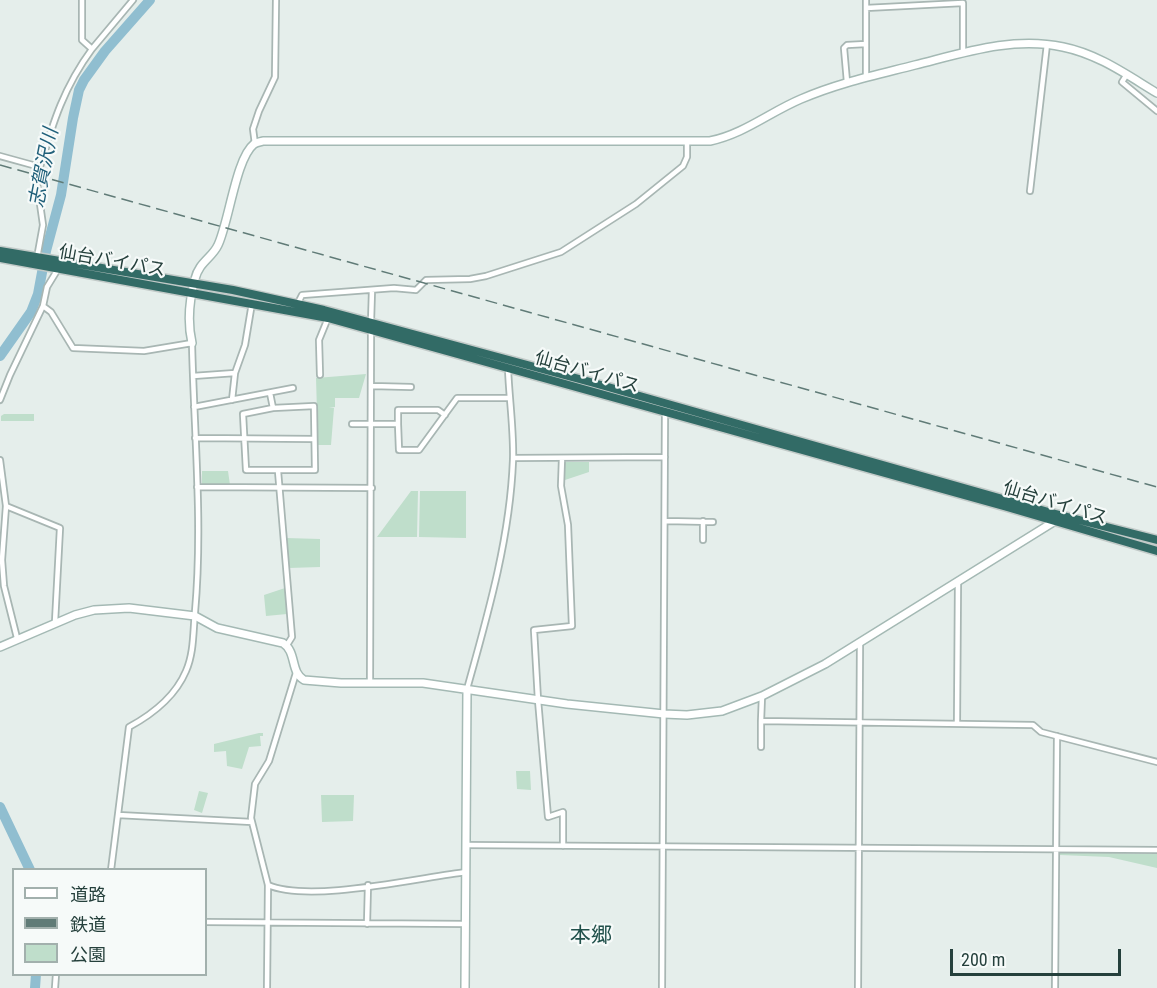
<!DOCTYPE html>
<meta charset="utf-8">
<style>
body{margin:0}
#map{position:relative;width:1157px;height:988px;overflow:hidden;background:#e5eeeb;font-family:"Roboto Condensed","Noto Sans JP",sans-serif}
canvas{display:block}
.legend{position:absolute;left:12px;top:868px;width:195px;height:108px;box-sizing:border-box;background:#f6faf9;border:2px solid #a2b0ad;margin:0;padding:8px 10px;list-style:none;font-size:18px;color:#25403c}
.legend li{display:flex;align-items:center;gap:12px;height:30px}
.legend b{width:30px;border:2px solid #a2b0ad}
.scale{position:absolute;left:950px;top:949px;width:171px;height:27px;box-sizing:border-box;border:3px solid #25403c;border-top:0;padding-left:8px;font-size:18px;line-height:21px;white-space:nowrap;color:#25403c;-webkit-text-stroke:4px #f6faf9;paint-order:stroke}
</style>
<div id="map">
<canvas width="1157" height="988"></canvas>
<ul class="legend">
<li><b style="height:8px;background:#fff"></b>道路</li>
<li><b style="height:8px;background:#607b77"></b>鉄道</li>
<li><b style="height:16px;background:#bfdecb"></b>公園</li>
</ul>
<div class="scale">200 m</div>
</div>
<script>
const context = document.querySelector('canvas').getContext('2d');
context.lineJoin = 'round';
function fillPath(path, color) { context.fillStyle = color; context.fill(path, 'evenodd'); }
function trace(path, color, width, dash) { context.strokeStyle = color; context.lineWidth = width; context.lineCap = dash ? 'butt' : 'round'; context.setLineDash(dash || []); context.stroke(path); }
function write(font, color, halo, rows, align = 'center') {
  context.font = font + ' "Roboto Condensed","Noto Sans JP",sans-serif'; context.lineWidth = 4.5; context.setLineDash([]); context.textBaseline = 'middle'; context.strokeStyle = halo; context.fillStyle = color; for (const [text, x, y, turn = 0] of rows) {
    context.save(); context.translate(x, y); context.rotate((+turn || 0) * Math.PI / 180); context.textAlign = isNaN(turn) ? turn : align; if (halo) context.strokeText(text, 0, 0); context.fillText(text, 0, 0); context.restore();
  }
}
fillPath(new Path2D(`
 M366,374l-7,24h-24v9l-6,1h5l-3,37h-13l-2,-67z
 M4,414h30v7h-33v-5z
 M566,462h23v10l-24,8 -1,-16z
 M202,471h26l2,14 -28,1z
 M411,491h7l-1,46h-40z
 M420,491h46v47l-47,-1z
 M286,538l34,1v28l-31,1z
 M285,588l2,26 -21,2 -2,-21z
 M259,733h4v3h-3l1,10 -12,1 -7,22 -15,-3 -1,-15 -12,1v-8z
 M516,771h14l1,19 -14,-1z
 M199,791l9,2 -6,20 -8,-3z
 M321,795h33l-1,26 -31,1z
 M1060,852l97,2v14l-48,-11 -49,-2z`), '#bfdecb');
trace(new Path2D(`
 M0,356l31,-44 7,-18 8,-43 15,-56 12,-77 6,-28 5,-10 21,-29 45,-51
 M0,807l30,63
 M35,988l1,-14`), '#90bed0', 10);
const street = new Path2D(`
 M82,0v40l10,9 41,-49
 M866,0v77
 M866,8l97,-5v50
 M1127,74l-5,8 35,29
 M847,82l-3,-34 3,-3 19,-1
 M255,144l-2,-15 6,-18 16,-34 1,-77
 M0,156l40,11c13,-45 24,-80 52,-118
 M1030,191l17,-147
 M37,258l6,-33 -6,-42 3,-16
 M298,303l4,-8 92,-7 22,2 10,-10 44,-1 16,-3 75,-24 75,-48 47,-38 4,-9v-16
 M43,306l8,6 22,36 71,3 48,-8c2,90 11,180 3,269 -2,20 -1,41 -9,59 -11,26 -33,43 -57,56l-18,143
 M371,322l1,-32
 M320,375l-1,-35 9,-22
 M193,376l42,-3
 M372,386l39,1
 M270,393l3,15
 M0,400l10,-25 33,-69 4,-19 11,-18
 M232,400l3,-27 10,-28 7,-42
 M314,406l1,64h-69l-3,-56 30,-6z
 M194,407l99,-19
 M352,424h46l1,26h20l38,-52h52
 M398,424v-14h40l7,5
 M195,438l119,1
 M513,458l152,-1
 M562,458l-1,28 7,39 4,101 -38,4 4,70 10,117 15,-5v34
 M0,460l6,46 -4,54 2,26 13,52
 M278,471l14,166 -5,8
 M197,487l175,1
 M6,506l54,22 -5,94
 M666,521l47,1
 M703,540v-19
 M370,683l1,-354
 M467,689c21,-75 43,-151 46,-229 1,-29 -4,-63 -5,-92
 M762,696l-1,25 272,4 8,7 116,30
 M761,721v26
 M957,723l1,-141
 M118,815l134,7
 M466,845l691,5
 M268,885c42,18 149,-7 198,-13
 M206,922l260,2
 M367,924l1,-39
 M55,988l1,-14
 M267,988l1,-103 -17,-67 4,-34 14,-23 27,-88
 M662,988l3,-575
 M858,988l2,-345
 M1055,988l2,-252`);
const secondary = new Path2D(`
 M192,343c-5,-22 -3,-42 3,-64 4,-17 17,-21 23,-34 11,-23 18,-87 36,-101 3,-2 6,-2 9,-3h447c34,-7 60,-29 91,-42 37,-16 75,-24 114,-34 48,-12 98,-29 148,-18 35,7 64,28 94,46
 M0,647l75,-32 19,-5 35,-2 66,8 22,12 66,15c14,9 7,29 21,37l37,3h82l144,21 97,10 23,1 35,-4 40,-15 63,-32 230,-143
 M465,988l2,-299`);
const highway = new Path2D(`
 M0,251l233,39 91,20 270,73 458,130 105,27
 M0,258l328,60 679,189 150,44`);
trace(street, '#a8b6b3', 8);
trace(secondary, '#a4b9b4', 10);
trace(highway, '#c2cac8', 11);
trace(street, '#fff', 4.5);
trace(secondary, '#fff', 7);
trace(highway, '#326b66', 8);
trace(new Path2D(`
 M0,165l1157,322`), '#607b77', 1.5, [12, 6]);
write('18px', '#25403c', '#f6faf9', [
 ["仙台バイパス",112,262,10],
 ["仙台バイパス",587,373,16],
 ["仙台バイパス",1055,504,17]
]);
write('italic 20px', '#20607a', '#f6faf9', [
 ["志賀沢川",45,168,-79]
]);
write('21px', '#21514b', '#f6faf9', [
 ["本郷",591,937]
]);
</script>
